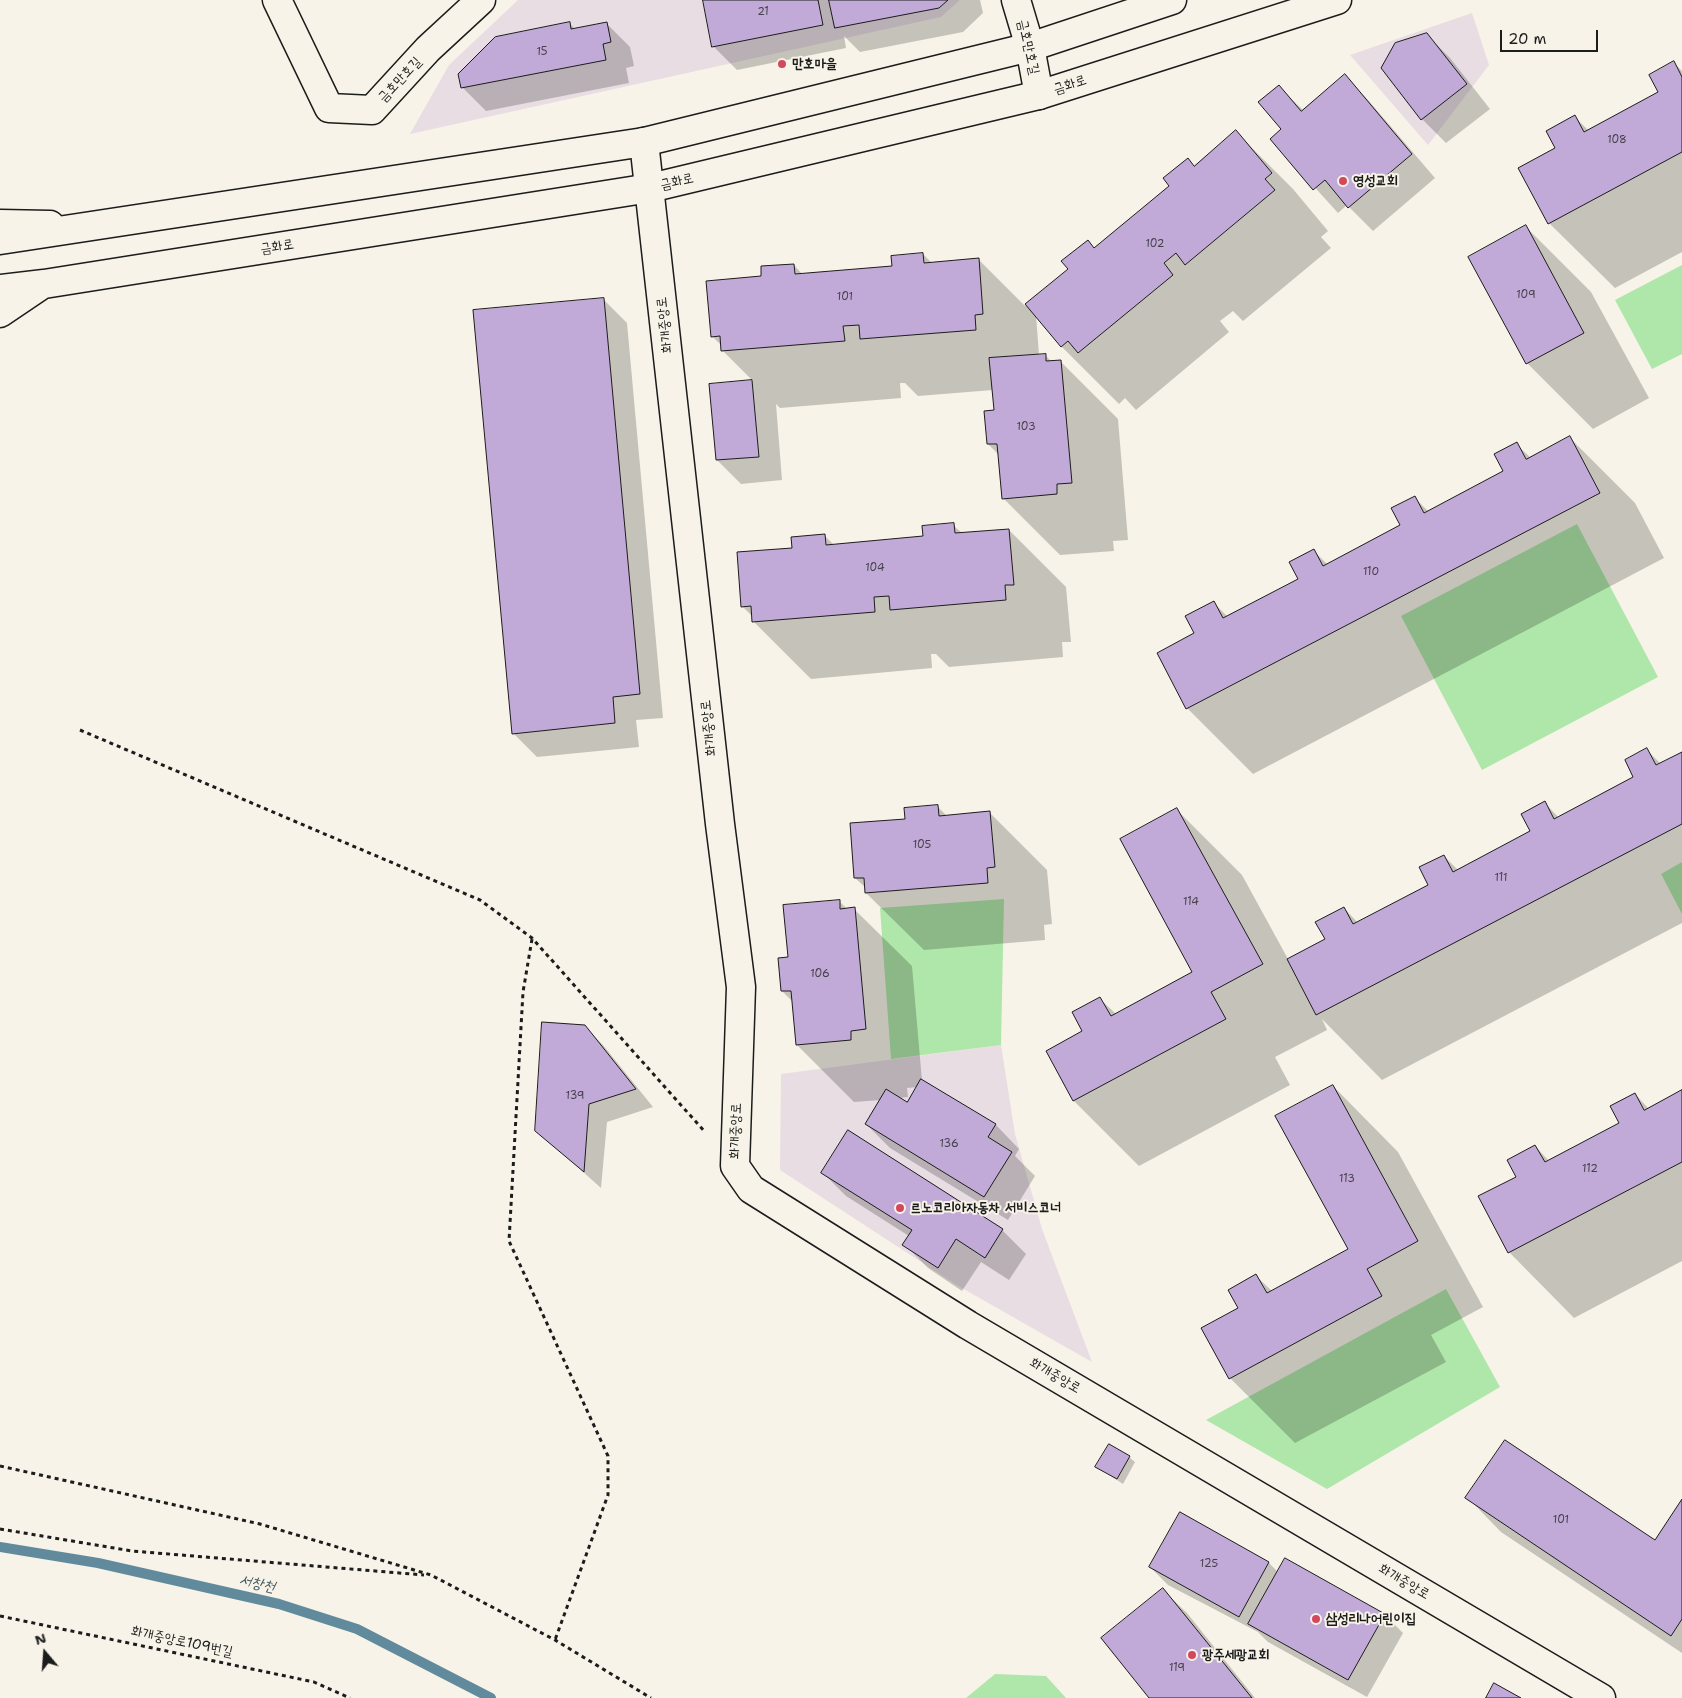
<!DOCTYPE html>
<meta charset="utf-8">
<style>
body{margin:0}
#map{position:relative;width:1682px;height:1698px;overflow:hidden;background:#f7f3e8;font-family:"Shantell Sans",sans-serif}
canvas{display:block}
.north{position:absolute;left:20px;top:1628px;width:50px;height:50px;-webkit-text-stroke:4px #f7f3e8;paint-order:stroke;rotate:342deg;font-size:14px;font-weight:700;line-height:20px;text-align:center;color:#1c1c1c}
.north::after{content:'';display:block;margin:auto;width:18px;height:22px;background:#1c1c1c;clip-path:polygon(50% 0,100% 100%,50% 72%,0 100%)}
.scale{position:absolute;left:1500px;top:30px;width:98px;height:22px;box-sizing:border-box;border:2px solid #1c1c1c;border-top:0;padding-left:6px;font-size:15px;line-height:18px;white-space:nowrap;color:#1c1c1c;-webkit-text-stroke:4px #f7f3e8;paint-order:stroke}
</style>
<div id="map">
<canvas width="1682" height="1698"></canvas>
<div class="north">N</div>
<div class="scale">20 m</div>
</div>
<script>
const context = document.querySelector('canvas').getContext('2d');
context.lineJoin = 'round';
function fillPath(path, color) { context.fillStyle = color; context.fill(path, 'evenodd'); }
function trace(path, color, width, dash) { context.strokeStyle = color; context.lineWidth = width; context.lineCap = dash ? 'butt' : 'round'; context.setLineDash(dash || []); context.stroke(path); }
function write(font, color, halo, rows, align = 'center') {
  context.font = font + ' "Shantell Sans","Poor Story",sans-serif'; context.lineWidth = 4; context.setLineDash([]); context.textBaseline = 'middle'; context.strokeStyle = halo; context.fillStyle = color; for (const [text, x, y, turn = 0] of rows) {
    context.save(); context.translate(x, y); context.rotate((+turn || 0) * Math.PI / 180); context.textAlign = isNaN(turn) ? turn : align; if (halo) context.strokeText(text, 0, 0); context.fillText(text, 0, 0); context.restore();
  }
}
fillPath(new Path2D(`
 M518,0h442l-19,17 -531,117 39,-69z
 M1472,13l17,52 -61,80 -78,-90z
 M1001,1045l14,89 27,95 50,133 -137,-78 -175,-114 1,-96z`), '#e7dde3');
fillPath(new Path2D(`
 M1682,265v89l-30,15 -37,-69z
 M1577,524l81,153 -176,93 -81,-154z
 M1682,862v52l-21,-40z
 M1004,899l-3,146 -110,14 -11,-151z
 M1446,1289l54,98 -173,102 -121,-69z
 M995,1674l51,2 20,22h-100z`), '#afe6a9');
fillPath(new Path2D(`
 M704,0h276l3,13 -20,19 -103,20 -16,-16 2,12 -109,22 -24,-24z
 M569,23l6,6 31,-6 24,24 4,19 -8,2 3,15 -143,28 -24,-24z
 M1426,34l24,24 40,51 -44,34 -24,-24z
 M1674,63l8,8v181l-67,36 -66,-65 8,-75 18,-31 14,14 71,-39z
 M1345,76l23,24 67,78 -62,53 -26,-26 -9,8 -67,-74 12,-10 -4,-42 25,24z
 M1236,132l57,57 35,42 -7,6 10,11 -88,73 -10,-10 -13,10 9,11 -93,78 -11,-12 -6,6 -57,-57 -26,-32 3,40h6l7,7 8,-1 58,58 10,121 -15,1 1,10 -54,4 -57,-57 -4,-43 -11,-11 7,-33 -2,-21 -75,6 -13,-13h-5l1,15 -121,10 -4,-4 6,76 -41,4 -24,-24 -7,-75 43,-4 -30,-30 -1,-5 -10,-10 51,-58 31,-13 9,10 91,-8 29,-13 9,9 46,-4 47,47z
 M1526,227l65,65 58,106 -56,31 -66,-66 -58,-106z
 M603,299l24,24 36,395 -27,2 3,27 -102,10 -24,-24z
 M1570,438l65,65 29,55 -411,216 -66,-66 -29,-55 38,-19 18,-31 14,14 71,-37 14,-30 15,15 74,-39 13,-28 14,14 76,-40 11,-28 15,14z
 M953,525l10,9 46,-4 57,57 5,55h-9l1,15 -114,10 -13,-13h-5l1,14 -121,11 -58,-58v-4l-10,-10 50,-58 31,-14 10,10 90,-7z
 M1647,750l14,14 21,-11v170l-300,157 -60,-61 5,11 -52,27 15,28 -151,81 -65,-65 -27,-49 37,-20 16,-33 16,15 77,-42 -16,-162 65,65 46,84 38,-19 18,-32 14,15 72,-38 14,-29 14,14 74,-38 13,-29 14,15 76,-40z
 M937,806l10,10 43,-3 57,57 5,54 -8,1 1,15 -121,10 -58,-57v-5l-11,-10 51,-58z
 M839,901l8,8h7l58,57 10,115 74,44 23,24 -4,7 20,20 -27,44 -118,-72 -24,-24 15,-24 -27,2 -57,-57 -4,-43 -11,-11 7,-33zM918,1087l-10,17 -10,-6 10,-1 -1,-9z
 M584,1026l19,19 50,62 -46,15 -6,66 -65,-58z
 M1333,1086l65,66 85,155 -52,28 15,27 -151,81 -65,-65 10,-70 16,-32 16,15 77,-42z
 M1682,1092v169l-108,57 -65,-66 9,-75 17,-31 14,15 72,-38 14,-29 14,15z
 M822,1172l180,58 24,24 -17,26 -28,-18 -19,29 -34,-23 -24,-24 5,-8 -63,-40z
 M1129,1457l6,5 -12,22 -26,-17z
 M1467,1497l188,45 27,-40v151l-181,-121z
 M1180,1513l89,50 10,10 7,-13 99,55 18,18 -36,64 -99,-55 -10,-10 -90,-47 -18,-18z
 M1163,1590l24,23 68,85h-104z`), '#0003');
trace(new Path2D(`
 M0,1547l98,16 181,41 78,25 134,69`), '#618b9c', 10);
const building = new Path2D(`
 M703,0h115l5,25 -111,22z
 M829,0h119l-9,8 -104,20z
 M570,22l1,7 36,-7 4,20 -8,2 3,16 -145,28 -3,-14 37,-37z
 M1427,33l40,51 -46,36 -40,-52 14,-25z
 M1674,61l8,16v75l-134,72 -30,-56 37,-20 -9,-17 29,-16 9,17 74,-40 -9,-17z
 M1345,74l67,80 -64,54 -23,-28 -12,10 -43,-51 11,-10 -23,-27 21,-17 22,26z
 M1236,130l36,43 -7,6 10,11 -90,75 -9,-12 -12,10 9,12 -95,78 -10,-12 -7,6 -36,-43 43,-35 -7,-8 27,-21 6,8 75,-62 -6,-8 25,-20 6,8z
 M1526,225l58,108 -58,31 -58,-107z
 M923,253l1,10 55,-5 4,56 -8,1 1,15 -116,9 -1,-14 -16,1 2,15 -124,10 -1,-15 -9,1 -5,-56 55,-5v-10l33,-2 1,10 97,-8 -1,-10z
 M604,298l36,396 -27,3 2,26 -103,11 -39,-424z
 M1046,354v7l15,-1 11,123 -15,1v10l-55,5 -5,-55h-10l-3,-33 10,-1 -5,-52z
 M752,380l7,77 -43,3 -7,-76z
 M1570,436l30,57 -414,216 -29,-56 37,-20 -9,-17 29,-15 9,17 75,-39 -9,-17 25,-13 9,17 77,-41 -9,-17 24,-12 9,17 79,-42 -9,-17 23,-12 9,17z
 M954,523l1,10 54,-4 5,56h-9l1,15 -116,10 -1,-14 -15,1 1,15 -123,10 -1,-16 -10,1 -4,-55 55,-4 -1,-11 34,-3 1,11 97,-9 -1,-10z
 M1647,748l9,17 26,-13v72l-366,191 -29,-56 38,-20 -10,-17 29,-15 9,17 75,-39 -9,-18 25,-12 9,17 77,-41 -9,-17 24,-13 9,18 79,-42 -8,-17z
 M938,805l1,11 51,-5 5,56 -8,1 1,15 -123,10 -1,-15h-10l-4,-55 55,-4 -1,-11z
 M1177,808l86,156 -52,28 15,27 -153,82 -27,-50 36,-20 -10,-19 28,-15 11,19 81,-44 -72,-133z
 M840,900v9l15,-2 11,122 -15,2v9l-55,5 -5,-54h-10l-3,-33 10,-1 -5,-52z
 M542,1022l43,3 51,64 -47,15 -5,68 -49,-41z
 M921,1079l75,45 -8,13 24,15 -28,45 -119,-73 21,-35 21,13z
 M1333,1085l85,156 -51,28 15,27 -153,83 -28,-51 37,-20 -10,-18 28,-16 11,19 81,-44 -73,-133z
 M1682,1090v72l-174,91 -30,-57 38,-19 -9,-17 28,-15 10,17 74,-39 -9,-17 25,-13 9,17z
 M848,1130l155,99 -18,29 -29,-19 -18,29 -36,-23 10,-15 -91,-57z
 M1505,1440l150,100 27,-41v120l-11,17 -206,-138z
 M1109,1444l21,12 -13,23 -22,-12z
 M1180,1512l89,50 -30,55 -90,-50z
 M1285,1558l100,56 -37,66 -100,-56z
 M1163,1588l89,110h-103l-48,-60z
 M1494,1683l27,15h-35z`);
fillPath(building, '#c2aad8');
trace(building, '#1c1c1c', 1);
const minor = new Path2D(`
 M277,0l52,108 43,2 56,-61 53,-49
 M1016,0l14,47 9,48
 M644,142l76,682 21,163 -6,179 16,23 217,136 633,373
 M0,224l50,1`);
const major = new Path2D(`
 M0,240l644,-98 386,-95 142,-47
 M0,289l44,-5 606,-96 389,-93 298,-95
 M0,313l40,-27`);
trace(minor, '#1c1c1c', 31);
trace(major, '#1c1c1c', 31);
trace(new Path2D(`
 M80,730l400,170 52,38 173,194
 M532,939l-9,53 -14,249 99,215v39l-53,145
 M0,1466l260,58 171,51 124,65 96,58
 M0,1529l132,22 292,24
 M0,1616l314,66 36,16`), '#1c1c1c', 3, [4, 4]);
trace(minor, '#f7f3e8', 28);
trace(major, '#f7f3e8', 28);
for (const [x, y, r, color] of [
 [782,64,5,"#d1495b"],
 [1343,181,5,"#d1495b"],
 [900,1208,5,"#d1495b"],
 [1316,1619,5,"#d1495b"],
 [1192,1655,5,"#d1495b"]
]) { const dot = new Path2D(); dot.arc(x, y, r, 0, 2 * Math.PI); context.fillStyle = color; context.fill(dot); trace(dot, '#f7f3e8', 2); }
write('11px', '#46404b', null, [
 ["21",763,12],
 ["15",542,52],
 ["108",1617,140],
 ["102",1155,244],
 ["109",1526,295],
 ["101",845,297],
 ["103",1026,427],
 ["104",875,568],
 ["110",1371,572],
 ["105",922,845],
 ["111",1501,878],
 ["114",1191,902],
 ["106",820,974],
 ["139",575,1096],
 ["136",949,1144],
 ["112",1590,1169],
 ["113",1347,1179],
 ["101",1561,1520],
 ["125",1209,1564],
 ["119",1177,1668]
]);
write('14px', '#1c1c1c', '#f7f3e8', [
 ["금호만호길",1028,47,77],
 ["금호만호길",400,80,-47],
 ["금화로",1070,85,-18],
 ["금화로",677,182,-13],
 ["금화로",277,247,-9],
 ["화개중앙로",665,325,-96],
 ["화개중앙로",709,728,-96],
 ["화개중앙로",736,1131,-88],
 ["화개중앙로",1055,1376,30],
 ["화개중앙로",1404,1582,30],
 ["화개중앙로109번길",182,1642,12]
]);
write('bold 14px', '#1c1c1c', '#f7f3e8', [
 ["만호마을",792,64],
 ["영성교회",1353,181],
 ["르노코리아자동차 서비스코너",910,1208],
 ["삼성리나어린이집",1326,1619],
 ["광주세광교회",1202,1655]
], 'left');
write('italic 15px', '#3e545c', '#f7f3e8', [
 ["서창천",257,1584,13]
]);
</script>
